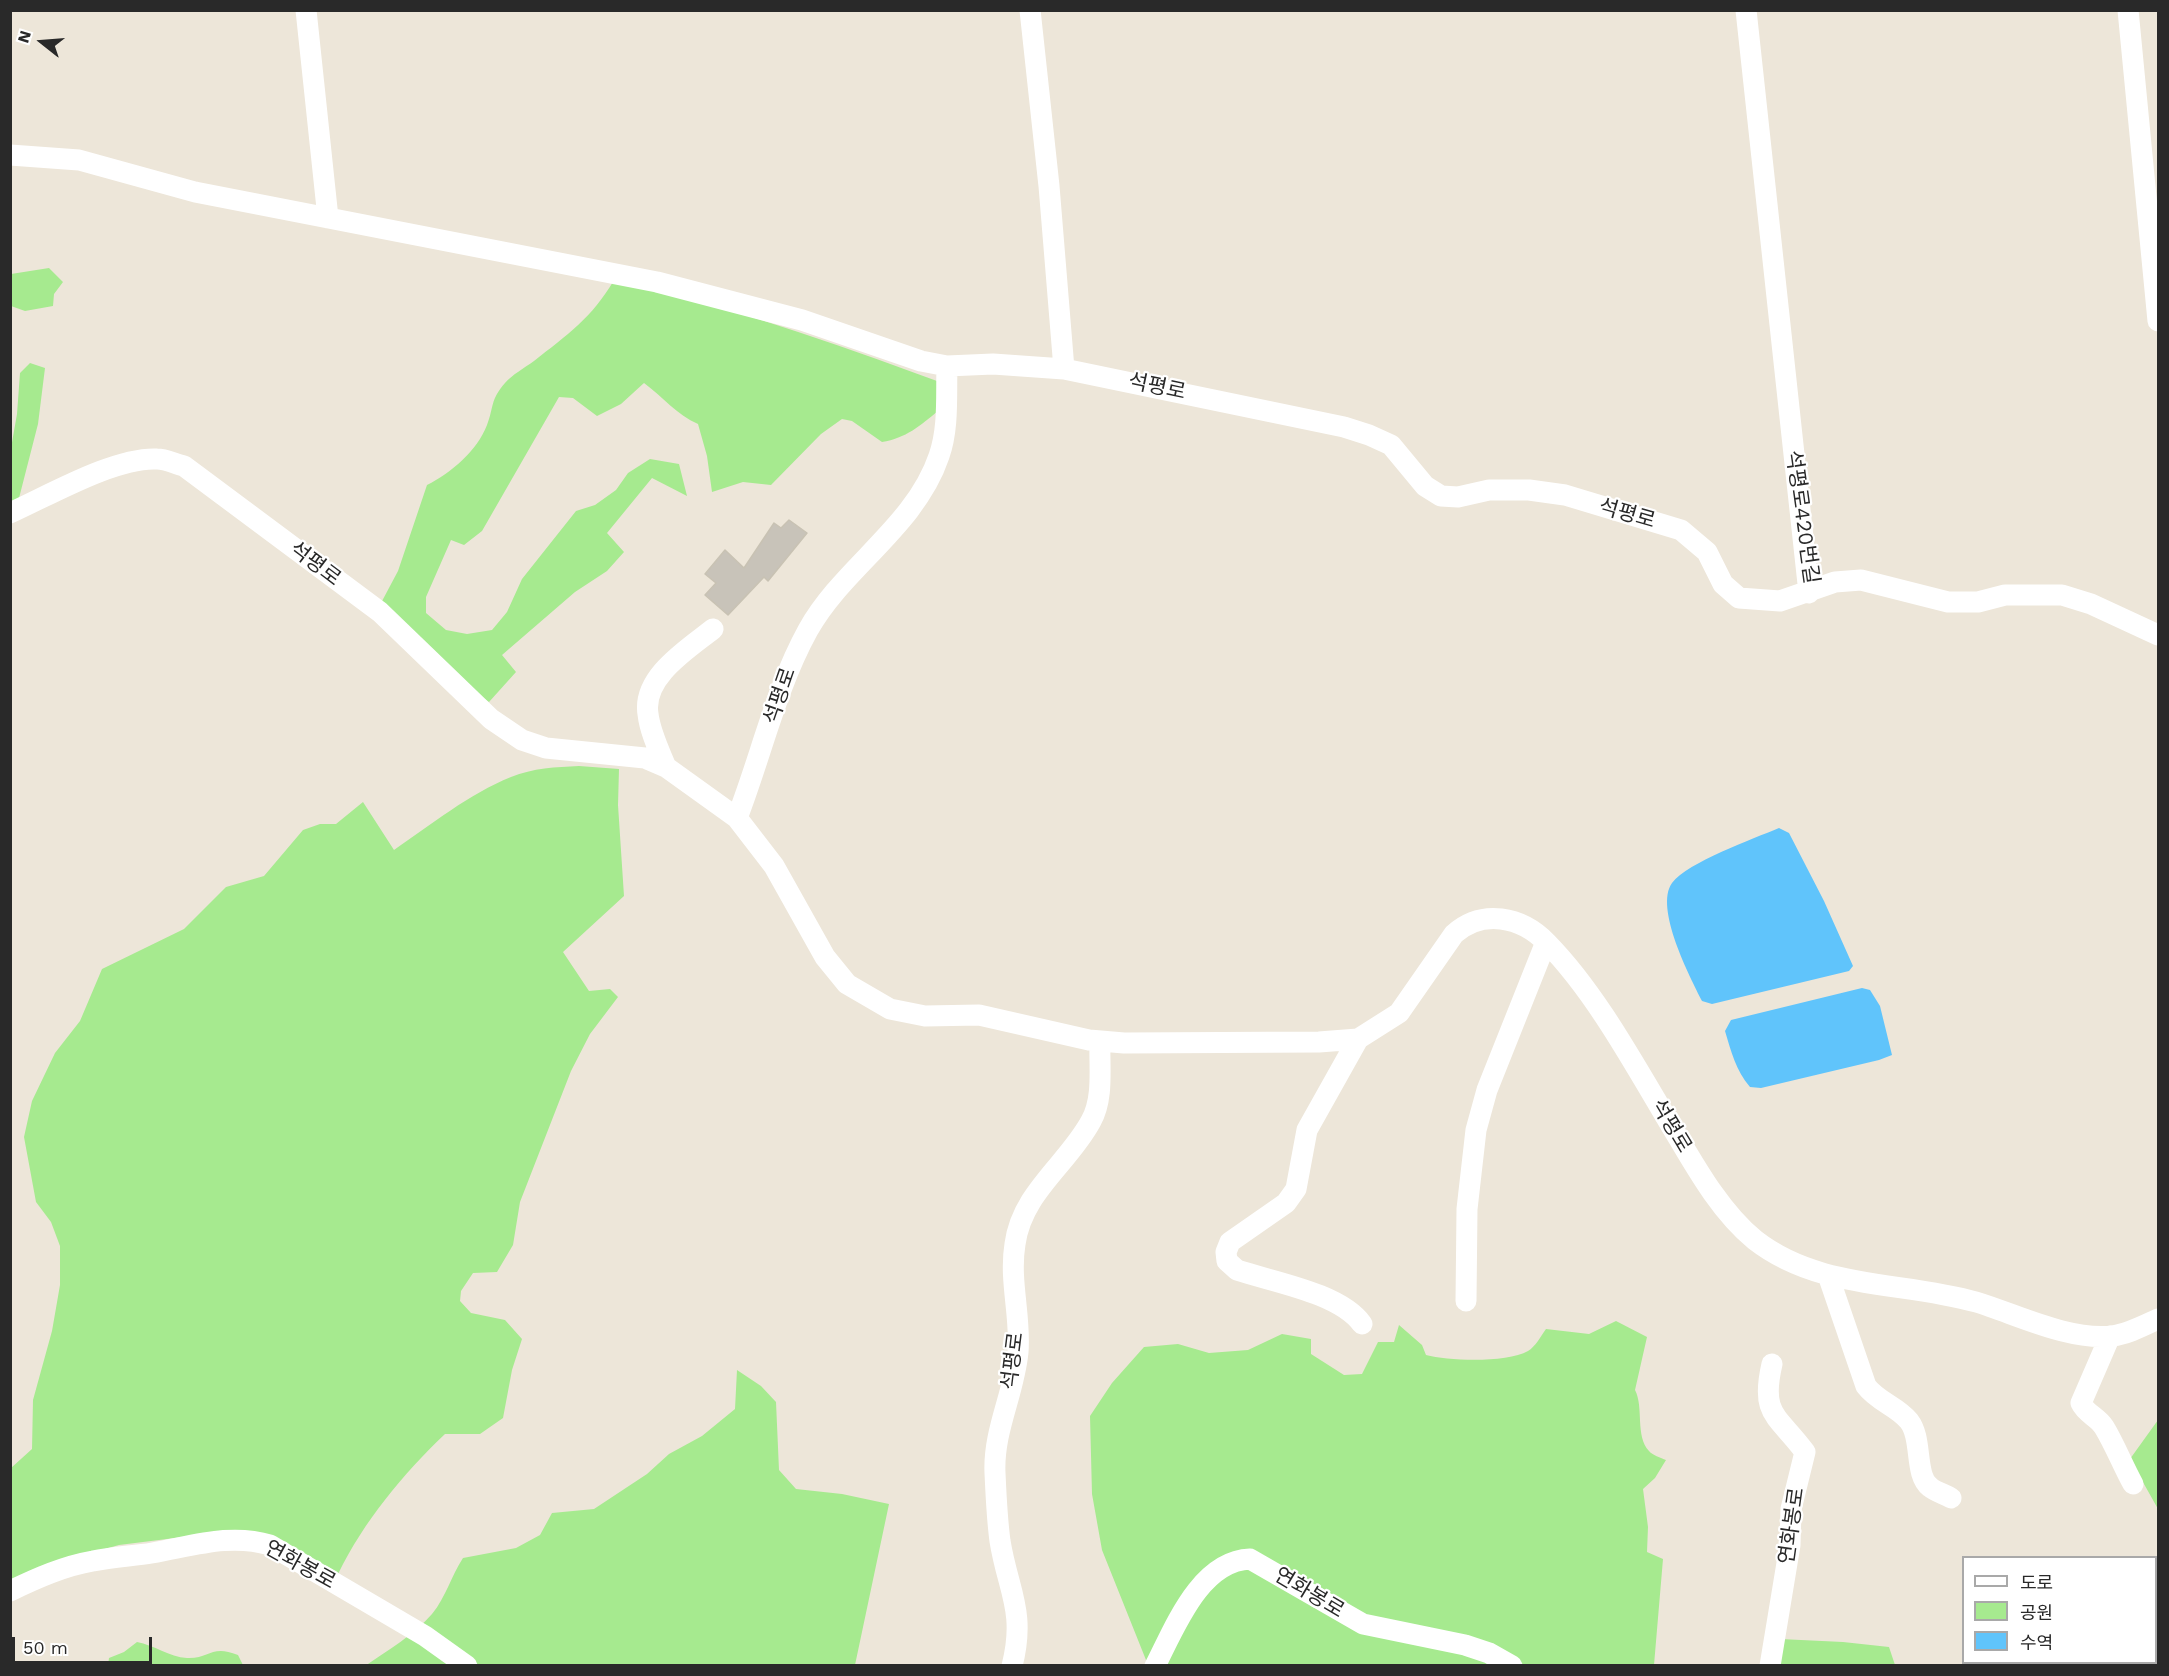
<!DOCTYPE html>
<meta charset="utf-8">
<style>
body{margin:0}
#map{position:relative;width:2169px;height:1676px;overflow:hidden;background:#ede6d9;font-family:"Work Sans","Noto Sans KR",sans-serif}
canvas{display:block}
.frame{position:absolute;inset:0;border:12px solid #292929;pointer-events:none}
.legend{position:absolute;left:1962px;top:1556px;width:195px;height:108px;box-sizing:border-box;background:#fff;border:2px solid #a9a9a9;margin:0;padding:8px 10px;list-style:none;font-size:18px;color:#292929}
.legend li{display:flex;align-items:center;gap:12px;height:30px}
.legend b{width:30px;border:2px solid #a9a9a9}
.north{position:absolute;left:12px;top:12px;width:60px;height:60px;-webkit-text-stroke:4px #fff;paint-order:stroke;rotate:287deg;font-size:16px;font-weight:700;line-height:24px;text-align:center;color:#292929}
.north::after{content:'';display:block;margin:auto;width:21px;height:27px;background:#292929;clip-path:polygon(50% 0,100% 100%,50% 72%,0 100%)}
.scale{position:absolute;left:12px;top:1637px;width:140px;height:27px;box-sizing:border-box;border:3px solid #292929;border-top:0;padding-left:8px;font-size:18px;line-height:21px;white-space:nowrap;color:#292929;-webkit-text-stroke:4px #fff;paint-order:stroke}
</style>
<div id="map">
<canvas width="2169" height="1676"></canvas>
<div class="frame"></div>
<ul class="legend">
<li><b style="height:8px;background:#fff"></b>도로</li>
<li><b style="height:16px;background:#a6ea8f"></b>공원</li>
<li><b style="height:16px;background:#60c4fb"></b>수역</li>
</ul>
<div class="north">N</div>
<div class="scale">50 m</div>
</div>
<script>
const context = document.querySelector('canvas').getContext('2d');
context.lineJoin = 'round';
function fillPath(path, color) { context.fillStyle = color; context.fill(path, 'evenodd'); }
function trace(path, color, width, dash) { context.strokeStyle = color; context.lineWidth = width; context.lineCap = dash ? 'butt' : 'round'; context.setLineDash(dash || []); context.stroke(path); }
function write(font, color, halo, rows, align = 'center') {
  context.font = font + ' "Work Sans","Noto Sans KR",sans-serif'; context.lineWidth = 4.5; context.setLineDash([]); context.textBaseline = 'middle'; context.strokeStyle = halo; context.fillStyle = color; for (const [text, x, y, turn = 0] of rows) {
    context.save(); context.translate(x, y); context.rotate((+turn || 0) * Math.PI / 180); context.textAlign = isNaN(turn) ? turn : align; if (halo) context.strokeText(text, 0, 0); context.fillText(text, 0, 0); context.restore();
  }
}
fillPath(new Path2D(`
 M49,268l14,14 -9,12 -1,12 -28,5 -14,-5v-32z
 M614,280c111,25 217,62 323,101l1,30c-18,15 -32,27 -56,31l-30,-21 -10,-2 -21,15 -50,51 -28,-3 -31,10 -5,-36 -9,-32c-21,-9 -35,-27 -54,-41l-23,21 -24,12 -24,-18 -14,-1 -77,134 -18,14 -13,-5 -25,57v16l20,17 21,4 25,-4 15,-18 15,-33 54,-68 19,-6 21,-15 12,-17 22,-14 29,5 8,32 -35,-18 -45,55 17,19 -17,19 -32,21 -73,63 14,17 -27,30 -18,-12 -90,-87 17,-32 29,-86c24,-12 50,-34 60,-60 7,-18 3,-25 18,-42 7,-8 19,-15 29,-22 33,-26 58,-43 80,-81z
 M30,363l15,5 -7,56 -20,78 -7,3v-57l6,-34 3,-41z
 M579,766l40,3 -1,36 6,91 -61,56 26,39 21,-2 8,8 -28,37 -19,37 -51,131 -7,43 -16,27 -24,1 -12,18 -1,10 11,12 34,7 17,19 -10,31 -9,48 -23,16h-35c-42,40 -81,87 -107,140l-71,-39 -44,-3 -104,13 -61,17 -47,21v-115l21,-19 1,-49 19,-69 8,-46v-39l-9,-24 -15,-20 -12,-65 8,-36 23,-48 25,-32 22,-52 82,-40 42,-42 38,-11 39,-46 17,-6h16l27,-22 31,48c38,-26 75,-56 117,-73 22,-9 45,-10 68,-11z
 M1616,1321l31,16 -12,53c9,17 0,46 14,61 3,4 12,7 17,9l-11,18 -12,11 5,38 -1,25 16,7 -9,106h-506l-46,-115 -10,-56 -2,-78 22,-33 32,-36 34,-3 31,9 39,-3 34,-16 29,5v15l33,21 18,-1 16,-32h16l5,-17 23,20 4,10c23,6 81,8 102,-4 7,-4 13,-15 18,-22l43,5z
 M737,1370l24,16 15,16 3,68 17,19 46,5 47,10 -34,161 -490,1c22,-15 50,-32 67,-52 14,-17 19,-38 31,-56l53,-10 24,-13 12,-22 42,-4 53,-35 22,-20 33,-18 33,-27z
 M2158,1420v89l-28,-50z
 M2158,1620v45h-91l1,-3h88v-39z
 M1780,1639l63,3 46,5 6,18 -119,1z
 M137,1642c17,3 32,15 50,16 23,1 24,-14 51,-3l5,10h-135l1,-7 15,-6z`), '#a6ea8f');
fillPath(new Path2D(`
 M1779,828l10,5 35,68 29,65 -4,5 -137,33 -10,-3c-12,-24 -48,-93 -30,-118 16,-21 81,-44 107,-55z
 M1862,988l8,2 10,16 12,49 -13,5 -118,28 -11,-1c-14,-16 -19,-36 -25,-56l6,-11z`), '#60c4fb');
const building = new Path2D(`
 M789,520l18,13 -39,48 -4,-4 -36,38 -23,-20 11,-12 -11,-9 20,-24 19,18 30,-45 7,5z`);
fillPath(building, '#c8c3b9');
trace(building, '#c8c2b3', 1.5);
trace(new Path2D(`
 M306,10l22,208
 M1030,10l19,176 15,183
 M1746,10l63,583
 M2128,10l30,311
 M10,155l69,5 116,32 462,90 145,38 119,41 26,5 46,-2 71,5 280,58 25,8 22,10 34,41 16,10 17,1 31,-7h40l36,5 116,35 26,22 16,32 16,14 41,3 55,-19 26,-2 87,22h30l27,-7h57l29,9 67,31
 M10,513c40,-18 105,-56 147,-54 9,0 18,5 27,7l196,146 111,107 31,21 24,8 99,10 21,9 71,51 37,48 51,91 22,27 43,25 35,7 54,-1 110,25 35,3 195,-1 39,-3 41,-26 55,-79c28,-25 67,-18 93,9 52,53 93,132 132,196 20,34 44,75 76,101 64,50 147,41 221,62 40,12 93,39 136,34 16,-2 31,-10 46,-17
 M666,767c-7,-17 -16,-35 -18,-53 -6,-37 40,-65 65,-85
 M737,818c24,-62 39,-130 71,-188 35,-63 107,-103 131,-174 10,-28 7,-61 8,-90
 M1358,1039l-51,91 -11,59 -10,14 -56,39 -4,10 1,9 10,9c36,12 103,23 125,54
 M1828,1275l38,111c12,16 31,20 43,35 14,18 5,54 21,66 6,5 14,7 21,11
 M1466,1301l1,-92 9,-79 11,-40 59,-148
 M2110,1336l-29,67c5,11 17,14 23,24 11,18 19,39 29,57
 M10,1591c27,-13 54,-25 83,-30 19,-4 40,-5 59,-8 41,-7 78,-20 118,-8l155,91 42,30
 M1012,1666c14,-55 -4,-75 -12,-125 -3,-22 -4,-46 -5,-68 -2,-42 19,-79 23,-121 3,-36 -9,-71 -3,-108 7,-52 53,-80 76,-123 13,-23 8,-55 9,-80
 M1155,1666c20,-39 45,-105 95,-107l113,65 102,21 24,8 23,13
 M1770,1666l20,-121 1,-36 14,-57c-27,-37 -45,-36 -33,-88`), '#fff', 21);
write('21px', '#292929', '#fff', [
 ["석평로",1157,387,12],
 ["석평로",1627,514,16],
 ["석평로420번길",1802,517,82],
 ["석평로",315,564,37],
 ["석평로",780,696,-71],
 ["석평로",1671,1126,59],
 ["석평로",1013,1361,-83],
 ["연화봉로",1792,1526,-82],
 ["연화봉로",300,1565,29],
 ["연화봉로",1309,1593,31]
]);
</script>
